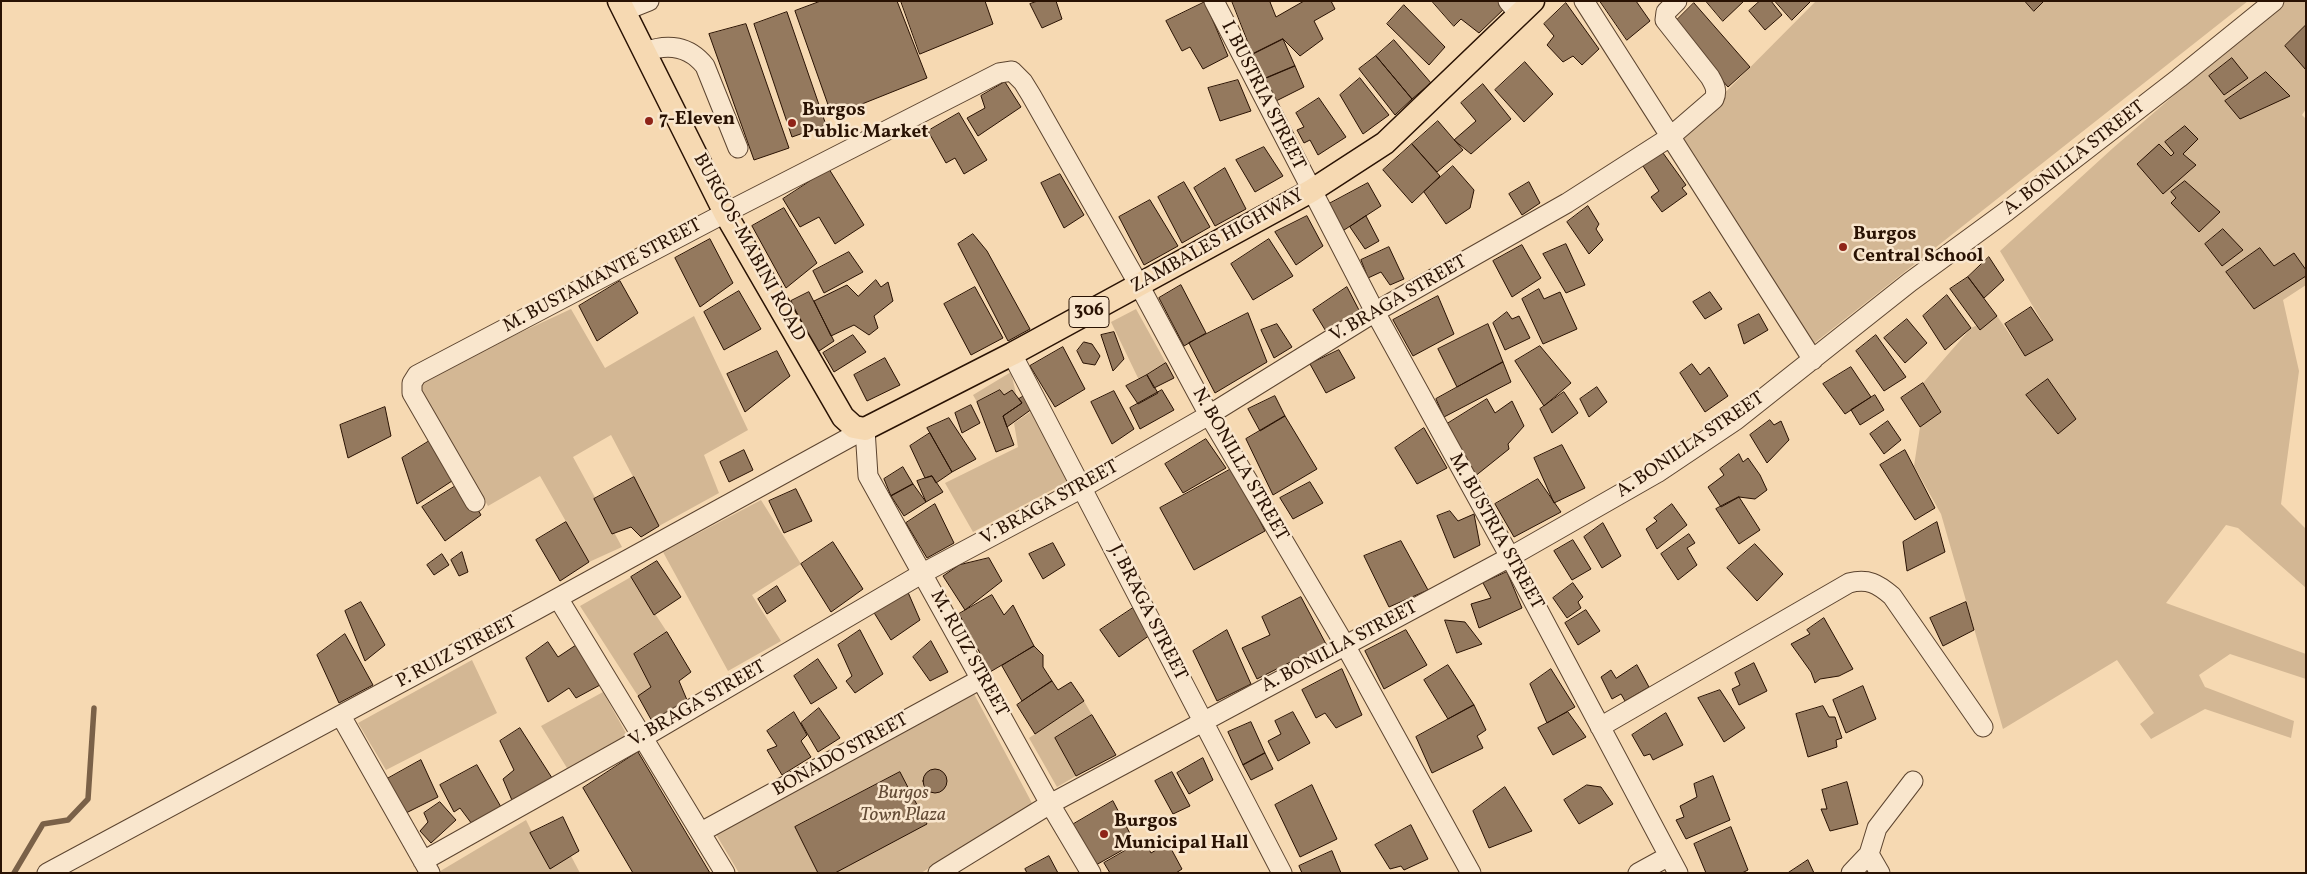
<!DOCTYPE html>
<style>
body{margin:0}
#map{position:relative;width:2307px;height:874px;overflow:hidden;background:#f6d9b2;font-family:Vollkorn,serif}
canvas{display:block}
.frame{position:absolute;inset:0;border:2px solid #291203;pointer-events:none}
</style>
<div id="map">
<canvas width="2307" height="874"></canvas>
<div class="frame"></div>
</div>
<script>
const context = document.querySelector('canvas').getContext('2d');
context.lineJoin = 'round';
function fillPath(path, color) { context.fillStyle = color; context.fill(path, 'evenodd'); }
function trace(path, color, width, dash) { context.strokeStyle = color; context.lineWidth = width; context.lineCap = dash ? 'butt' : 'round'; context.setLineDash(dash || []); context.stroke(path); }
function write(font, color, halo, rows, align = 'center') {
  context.font = font + ' Vollkorn,serif'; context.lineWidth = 5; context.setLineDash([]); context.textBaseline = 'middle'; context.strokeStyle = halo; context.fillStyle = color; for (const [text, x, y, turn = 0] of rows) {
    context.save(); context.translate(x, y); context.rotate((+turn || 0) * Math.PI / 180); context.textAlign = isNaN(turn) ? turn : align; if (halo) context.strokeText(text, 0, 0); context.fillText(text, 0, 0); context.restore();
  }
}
fillPath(new Path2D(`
 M1816,1h432l-436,344 -133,-206z
 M2283,1h23v108l-4,6 4,4v166l-23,15 16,71 -18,133 25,25v59l-68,-60 -12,-3 -60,78 140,51v25l-76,-25 -31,21 6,12 89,34 -3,17 -86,-29 -54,30 -11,-15 14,-11 -37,-53 -114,69 -62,-215 -27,-48 6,-39 21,-16 -18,-28 48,-55 26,-12 28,40 28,-16 -53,-89 113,-103z
 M571,309l34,59 89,-52 54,114 -44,25 15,38 -60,33 -48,-91 -38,22 49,90 -33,15 -49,-86 -52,30 -72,-125z
 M1136,309l30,54 -27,17 -28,-58z
 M1011,372l5,22 -4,-4 -8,5 -4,-5 -23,12 -4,-7z
 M1039,406l37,71 -103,55 -28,-49 73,-36 -4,-24z
 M761,500l40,64 -49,31 29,46 -53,30 -65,-119z
 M631,577l36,55 -33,22 17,33 -13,9 -58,-90z
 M472,660l25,53 -111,57 -28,-47z
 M603,692l24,43 -60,33 -26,-42z
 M973,692l60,113 -112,68h-182l-25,-42z
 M1084,701l8,14 -37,23 21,38 -19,11 -28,-49z
 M526,820l24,48 21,-12 9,17h-143z`), '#d3b794');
trace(new Path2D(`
 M14,873l29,-49 25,-4 20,-21 6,-91`), '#7a6148', 5.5);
const building = new Path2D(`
 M821,1h76l30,77 -95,38 -37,-105z
 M901,1h84l8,23 -73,30z
 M1038,1h18l6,18 -20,9 -12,-24z
 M1232,1h40l-2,1 6,15 28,-16h27l4,8 -21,12 9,18 -23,17 -17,-17 -30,15z
 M1432,1h68l6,6 -27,26 -18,-14 -7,7z
 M1600,1h36l14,20 -23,19z
 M1706,1h38l-21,20z
 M1760,1h11l11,14 -17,15 -16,-19z
 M1775,1h36l-19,19z
 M2025,1h19l-10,10z
 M1205,2l23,54 -25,13 -13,-22 -8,4 -16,-30z
 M1566,3l33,46 -17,16 -9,-9 -10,6 -16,-17 7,-9 -10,-12z
 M1694,3l56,64 -22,20 -55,-63z
 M1404,5l41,42 -16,18 -42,-41z
 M787,12l39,113 -34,12 -38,-113z
 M746,24l43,124 -35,12 -45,-126z
 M2306,25v45l-21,-24z
 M1283,39l12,27 -31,13 -11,-25z
 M1394,40l37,43 -19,16 -36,-43z
 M1376,56l36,43 -17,16 -36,-46z
 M2232,58l16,20 -24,17 -15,-19z
 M1525,62l28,32 -29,28 -29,-32z
 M1295,66l9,21 -30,15 -10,-23z
 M2266,72l24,24 -50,23 -15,-18z
 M1360,78l29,37 -26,19 -23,-39z
 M1238,80l13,31 -31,10 -12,-33z
 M1005,82l16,25 -43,29 -11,-18 18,-10 -4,-12z
 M1483,84l28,35 -40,35 -17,-14 22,-19 -15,-18z
 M1319,98l27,39 -28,18 -8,-15 -6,3 -7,-13 7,-3 -8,-14z
 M959,113l28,47 -23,14 -9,-16 -9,5 -18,-32z
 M1438,121l25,29 -26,22 -25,-28z
 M2185,126l13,13 -15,15 13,11 -33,29 -26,-30 22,-20 12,12 3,-3 -9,-11z
 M1412,144l28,32 -28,27 -29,-33z
 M1264,147l19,29 -28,16 -19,-32z
 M1663,153l23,32 -4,3 5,6 -25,18 -11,-15 8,-6 -16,-25z
 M1453,166l21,24 -4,18 -24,16 -22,-32z
 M1225,168l21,41 -31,17 -21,-38z
 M829,169l35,56 -29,19 -16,-27 -19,10 -17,-28z
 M1060,174l24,41 -20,13 -23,-45z
 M2185,181l35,31 -21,20 -28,-29 5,-5 -5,-6z
 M1184,182l26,45 -28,16 -24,-46z
 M1529,182l11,21 -18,12 -13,-21z
 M1368,183l13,23 -40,26 -14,-27z
 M1150,200l28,46 -34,19 -25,-48z
 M1588,206l11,18 -3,5 7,11 -14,14 -22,-32z
 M784,208l33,55 -31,25 -34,-62z
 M1307,216l16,30 -27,19 -21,-33z
 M1366,216l13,25 -14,8 -15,-22z
 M2223,229l20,21 -21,16 -17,-22z
 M973,234l14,17 43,78 -22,12 -50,-97z
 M710,239l23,44 -33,24 -25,-49z
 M1269,239l24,37 -40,24 -22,-36z
 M1566,244l19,41 -19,8 -23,-39z
 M1522,245l19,33 -29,19 -19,-36z
 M1389,247l15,32 -14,6 -9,-13 -13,6 -7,-18z
 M2260,248l14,18 20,-13 12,17v6l-52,33 -28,-37z
 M849,252l14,20 -39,21 -11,-22z
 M1989,257l15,23 -20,18 -16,-21z
 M1968,277l29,39 -17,14 -30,-41z
 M876,280l5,7 7,-5 5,19 -19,15 4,12 -9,7 -15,-10 -23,11 -17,-35 33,-16 11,11z
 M620,281l18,32 -41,28 -18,-35z
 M1181,285l25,48 -22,13 -25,-48z
 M975,287l28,51 -32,17 -27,-51z
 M1347,287l13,25 -33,21 -14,-23z
 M1539,289l5,10 16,-7 17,37 -34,15 -21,-45z
 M739,291l22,38 -37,21 -20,-38z
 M809,292l25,49 -18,12 -25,-52z
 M1710,292l12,17 -17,10 -12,-17z
 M1947,295l24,33 -26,22 -22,-34z
 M1438,296l16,38 -41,22 -20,-36z
 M2031,307l22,33 -28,16 -20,-32z
 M1507,312l5,7 7,-3 11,22 -25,12 -12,-27z
 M1248,313l19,49 -52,31 -26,-50z
 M1759,314l9,16 -24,14 -6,-19z
 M1907,319l20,24 -22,20 -21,-25z
 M1277,324l15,23 -18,11 -13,-28z
 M1488,324l15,38 -46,25 -19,-38z
 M1114,332l10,27 -11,12 -12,-36z
 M853,335l13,17 -32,20 -11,-19z
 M1876,335l30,42 -22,14 -28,-40z
 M1084,342l8,2 8,12 -5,9 -12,-2 -6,-12z
 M1540,346l31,37 -27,23 -29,-45z
 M1063,347l22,42 -30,18 -25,-41z
 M1339,350l16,28 -29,15 -16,-29z
 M777,351l13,25 -45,36 -18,-38z
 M885,358l15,27 -33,16 -13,-26z
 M1503,362l8,20 -67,35 -8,-18z
 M1166,363l8,15 -20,10 -7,-13z
 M1692,364l8,11 9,-8 19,29 -23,16 -25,-39z
 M1851,367l20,30 -26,17 -22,-30z
 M1147,375l11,18 -20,11 -12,-18z
 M2048,379l28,40 -18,15 -32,-39z
 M1923,383l18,29 -21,15 -19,-29z
 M1597,387l10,15 -18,15 -9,-18z
 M1000,390l4,5 8,-5 10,13 -19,13 11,29 -18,7 -19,-50z
 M1162,390l12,20 -34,19 -10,-21z
 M1114,391l20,38 -22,15 -21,-42z
 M1564,392l14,21 -26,20 -12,-24z
 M1029,393l7,13 -29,21 -4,-11 19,-13 -3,-4z
 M1875,395l9,15 -24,15 -9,-15z
 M1275,396l10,20 -25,15 -12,-22z
 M1487,399l8,14 17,-12 12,25 -16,18 1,5 -35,28 -27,-53z
 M971,405l9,18 -18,10 -7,-20z
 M385,407l6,29 -43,22 -8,-33z
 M1285,416l32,53 -44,26 -27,-56z
 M949,418l27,41 -24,13 -25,-44z
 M1770,420l4,5 7,-4 8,19 -22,23 -17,-28z
 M1888,421l13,19 -17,14 -14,-20z
 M1424,428l23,40 -30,16 -22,-36z
 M930,433l22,39 -16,11 -4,-7 -7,2 -15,-32z
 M1206,439l20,29 -43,25 -18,-29z
 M431,440l24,39 -38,25 -15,-46z
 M1562,445l23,43 -31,15 -20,-45z
 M744,450l9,20 -24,12 -9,-20z
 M1905,450l30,58 -20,12 -35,-55z
 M1739,454l4,8 5,-4 12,17 7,15 -12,9 -16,-2 -18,10 -13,-20 16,-12 -4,-6z
 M903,467l10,17 -22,12 -7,-17z
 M1233,468l32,63 -71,39 -34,-62z
 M932,476l11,16 -17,10 -9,-21z
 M634,477l25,49 -18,11 -10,-10 -19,7 -18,-35z
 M1538,479l23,33 -47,25 -19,-33z
 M462,482l19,33 -36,26 -23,-34z
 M1310,482l13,21 -30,16 -13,-21z
 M913,484l13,18 -22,14 -13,-20z
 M796,489l16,32 -28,12 -15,-32z
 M1739,497l21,33 -21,14 -23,-35z
 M935,504l19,39 -27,15 -21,-35z
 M1672,504l15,21 -30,24 -11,-20 11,-8 -3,-3z
 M1450,511l8,10 16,-7 6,31 -26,13 -17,-42z
 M566,522l23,40 -29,19 -24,-41z
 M1937,522l8,30 -38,19 -4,-29z
 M1603,523l18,33 -19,12 -18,-31z
 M1689,534l6,9 -8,5 10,17 -19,15 -17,-26z
 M1573,540l18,29 -19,11 -18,-29z
 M1401,541l27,49 -39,17 -25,-51z
 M833,542l30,47 -32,23 -30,-48z
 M1053,543l12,22 -22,14 -14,-25z
 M1755,544l28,30 -26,27 -30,-33z
 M462,552l6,20 -9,4 -8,-16z
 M442,554l7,11 -15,10 -7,-10z
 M989,558l13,23 -37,29 -22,-34 16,-11z
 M657,561l24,36 -27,18 -23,-38z
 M1507,572l15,36 -43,20 -8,-24 20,-6 -8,-15z
 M1573,583l10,14 -5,5 3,6 -14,10 -14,-20z
 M777,586l9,15 -19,13 -9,-15z
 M907,590l13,30 -29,20 -18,-29z
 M992,595l12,20 9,-10 21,41 -44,26 -31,-58z
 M1301,597l25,47 -69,35 -15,-31 28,-13 -8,-18z
 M361,602l24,43 -20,16 -20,-50z
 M1966,602l8,28 -31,16 -13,-28z
 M1133,608l17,27 -31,22 -19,-27z
 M1586,610l14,21 -22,14 -13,-22z
 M1824,618l29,51 -14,7 -19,3 -5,4 -4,-11 -20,-28 19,-10 -3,-4z
 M1445,620l20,2 17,22 -25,9z
 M860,630l23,44 -28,19 -9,-12 6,-5 -14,-31z
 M1227,630l24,54 -34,17 -24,-50z
 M1406,630l21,35 -43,24 -19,-38z
 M667,632l24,40 -12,9 8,19 -34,23 -15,-27 13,-9 -17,-33z
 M345,634l28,51 -34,18 -22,-48z
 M931,641l17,31 -18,9 -17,-24z
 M548,642l10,15 18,-12 24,40 -24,13 -7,-10 -21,14 -22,-44z
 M1034,646l9,9v12l9,14 -30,20 -20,-35z
 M818,659l19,29 -26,16 -17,-28z
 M1754,663l13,28 -28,14 -7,-16 8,-4 -5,-12z
 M1448,665l26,40 -26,14 -24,-39z
 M1637,665l12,22 -24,14 -4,-7 -9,5 -11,-22 10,-7 5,8z
 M1342,669l20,46 -26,13 -11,-15 -9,5 -14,-28z
 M1551,669l24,38 -28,16 -17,-39z
 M1052,681l6,9 13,-8 13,19 -49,33 -18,-29z
 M1863,686l13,33 -30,14 -13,-33z
 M1720,690l25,38 -21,14 -26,-44z
 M1474,705l12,25 -9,6 6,12 -51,25 -16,-36z
 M1823,706l6,11h6l7,21 -6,2 1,7 -29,10 -12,-43z
 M819,708l21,30 -22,14 -17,-29z
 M794,712l13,23 -6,6 10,16 -29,18 -15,-25 10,-4 -10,-15z
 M1293,712l17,31 -32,18 -10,-20 13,-7 -6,-13z
 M1568,712l18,25 -33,18 -15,-27z
 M1666,713l17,32 -30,15 -3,-6 -6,2 -12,-21z
 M1092,715l24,40 -40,21 -21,-38z
 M1251,722l14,31 -22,12 -15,-33z
 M520,728l34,53 -40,24 -11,-26 11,-9 -14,-29z
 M638,752l72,121h-77l-50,-85z
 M1265,753l8,16 -22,11 -8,-15z
 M1203,758l10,22 -24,14 -12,-21z
 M421,760l17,37 -32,16 -19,-34z
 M477,765l24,42 -29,17 -12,-16 -6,4 -14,-27z
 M923 781a12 12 0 1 1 24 0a12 12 0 1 1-24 0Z
 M900,772l27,52 -92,49h-17l-23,-46z
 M1172,772l18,34 -17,8 -18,-33z
 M1713,776l17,44 -44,19 -10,-19 8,-3 -4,-11 17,-9 -3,-13z
 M1847,782l11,42 -28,7 -9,-22h6l-5,-19z
 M1312,785l25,54 -37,18 -25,-52z
 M1587,785l14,2 12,17 -34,20 -15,-24z
 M1505,787l27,44 -43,17 -16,-37z
 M1113,801l22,42 -39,22 -24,-40z
 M440,802l16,18 -25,23 -11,-12 8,-9 -4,-9z
 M563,817l16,34 -29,18 -20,-36z
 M1411,825l17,34 -24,11 -3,-4 -11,3 -15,-24z
 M1731,827l17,43 -6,3h-36l-12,-29z
 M1144,840l7,13 17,-10 14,26 -6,4h-66l-6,-10z
 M1332,851l9,22h-39l-3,-7z
 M1049,856l9,17h-31l-2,-4z
 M1808,860l6,13h-26z`);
fillPath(building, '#94795e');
trace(building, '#291203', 1);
const minor = new Path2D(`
 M1214,1l161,311 135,245 168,316
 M1508,1l12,14
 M1584,1l229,359
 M624,11l25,-10
 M645,52c23,-9 44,-6 60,14l33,82
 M1012,354l270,519
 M475,502l-63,-109v-10l5,-8 308,-162 274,-140 13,-2 11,11 8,13 108,190 70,130 136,230 126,228
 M558,598l167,275
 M341,716l89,157
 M1600,727l249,-144c19,-5 29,1 43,13l91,131
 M701,832l280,-153
 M1869,854l11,19
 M423,861l219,-123 281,-165 159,-85 127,-73 166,-103 192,-109 103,-66 44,-38c4,-9 0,-15 -4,-22l-45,-57 1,-8 11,-11
 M47,873l489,-263 329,-181 3,47 182,328 41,69
 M938,873l112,-69 460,-247 147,-84 79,-53 174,-138 97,-71 172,-133 95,-77
 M1638,873l31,-17
 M1851,873l18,-19 8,-26 36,-47`);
const major = new Path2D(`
 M619,1l106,212 118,204 11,10 11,2 147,-75 299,-163 74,-48 148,-142`);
trace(minor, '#5c442f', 21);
trace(major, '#291203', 25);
trace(minor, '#f9e6cd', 19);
trace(major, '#f6d9b2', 22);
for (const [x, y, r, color] of [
 [649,121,5,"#8f2418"],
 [792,123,5,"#8f2418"],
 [1843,247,5,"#8f2418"],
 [1104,834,5,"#8f2418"]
]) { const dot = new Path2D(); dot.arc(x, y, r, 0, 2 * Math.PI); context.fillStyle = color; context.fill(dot); trace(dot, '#f9e6cd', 2); }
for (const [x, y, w] of [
 [1089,312,40]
]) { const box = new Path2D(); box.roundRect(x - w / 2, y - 15.5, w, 31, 4); context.fillStyle = '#f9e6cd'; context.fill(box); trace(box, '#291203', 1); }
write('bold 18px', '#291203', null, [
 ["306",1089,312]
]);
write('19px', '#291203', '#f9e6cd', [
 ["I. BUSTRIA STREET",1262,96,63],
 ["A. BONILLA STREET",2075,159,-38],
 ["ZAMBALES HIGHWAY",1218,242,-29],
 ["BURGOS-MABINI ROAD",748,248,61],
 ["M. BUSTAMANTE STREET",603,277,-28],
 ["V. BRAGA STREET",1399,300,-30],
 ["A. BONILLA STREET",1691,446,-34],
 ["N. BONILLA STREET",1239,465,60],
 ["V. BRAGA STREET",1050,504,-29],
 ["M. BUSTRIA STREET",1495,532,61],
 ["J. BRAGA STREET",1147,613,63],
 ["A. BONILLA STREET",1340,648,-28],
 ["P. RUIZ STREET",457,653,-28],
 ["M. RUIZ STREET",968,654,61],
 ["V. BRAGA STREET",698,705,-30],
 ["BONADO STREET",841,756,-29]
]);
write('bold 19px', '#291203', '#f9e6cd', [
 ["Burgos",802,112],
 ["Public Market",802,134],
 ["7-Eleven",659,121],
 ["Burgos",1853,236],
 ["Central School",1853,258],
 ["Burgos",1114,823],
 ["Municipal Hall",1114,845]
], 'left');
write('italic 19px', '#644c36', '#f9e6cd', [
 ["Burgos",903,795],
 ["Town Plaza",903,817]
]);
</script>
